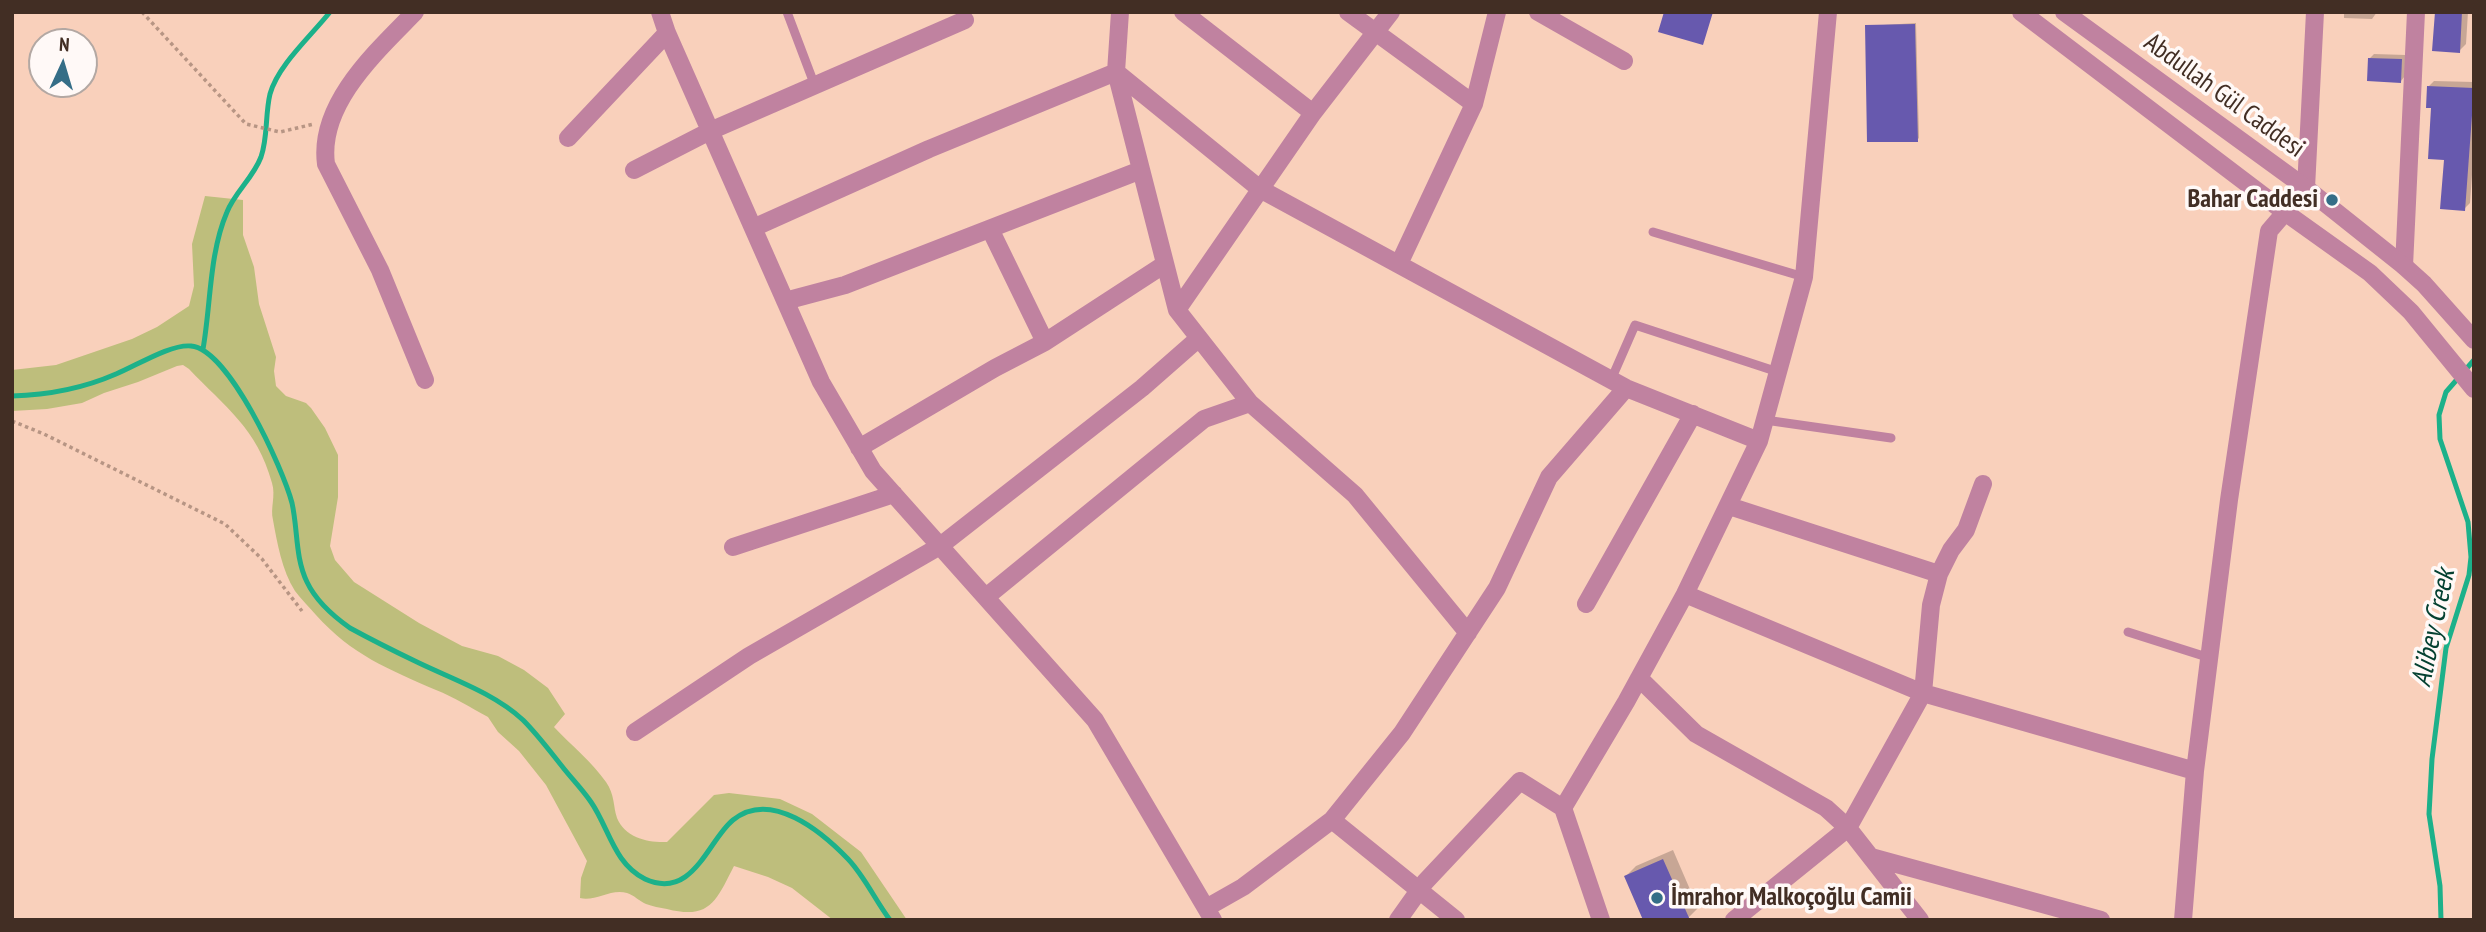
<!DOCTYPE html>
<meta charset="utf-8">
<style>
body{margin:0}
#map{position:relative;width:2486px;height:932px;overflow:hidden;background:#f9d0bb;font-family:"PT Sans Narrow",sans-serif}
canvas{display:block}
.frame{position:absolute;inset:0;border:14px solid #422e24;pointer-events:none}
.north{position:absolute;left:28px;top:28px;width:70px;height:70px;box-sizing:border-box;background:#fff9f7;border:2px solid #b3a8a3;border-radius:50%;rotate:4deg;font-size:19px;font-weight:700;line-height:28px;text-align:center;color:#422e24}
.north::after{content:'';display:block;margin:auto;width:24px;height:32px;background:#356e87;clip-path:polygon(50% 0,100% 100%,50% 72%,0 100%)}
</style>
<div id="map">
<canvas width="2486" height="932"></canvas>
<div class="frame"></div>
<div class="north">N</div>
</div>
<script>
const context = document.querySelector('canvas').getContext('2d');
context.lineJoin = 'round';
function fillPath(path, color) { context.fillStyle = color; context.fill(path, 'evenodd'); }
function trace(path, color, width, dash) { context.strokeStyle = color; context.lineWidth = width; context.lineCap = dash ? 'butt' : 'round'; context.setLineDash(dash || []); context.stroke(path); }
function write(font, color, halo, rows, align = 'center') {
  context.font = font + ' "PT Sans Narrow",sans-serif'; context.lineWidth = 7; context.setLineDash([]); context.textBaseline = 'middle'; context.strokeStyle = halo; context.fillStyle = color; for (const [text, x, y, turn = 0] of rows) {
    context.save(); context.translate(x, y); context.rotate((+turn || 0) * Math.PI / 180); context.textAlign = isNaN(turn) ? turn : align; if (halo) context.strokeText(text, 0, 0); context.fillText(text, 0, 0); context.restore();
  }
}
fillPath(new Path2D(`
 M205,196l38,4v35l11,32 5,37 17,53 -2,14 2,15 10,10 20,7 5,5 14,20 13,27v42l-8,49 5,14 19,22 65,41 43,23 36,10 26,14 24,18 17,26 -11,13c17,18 38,35 52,55 9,13 7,24 11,36 8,20 32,25 50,24l47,-47 15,-2 51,6 32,15 49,38 46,68h-74l-41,-32 -24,-11 -34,-11c-18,35 -24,54 -67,43 -7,-1 -15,-3 -21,-5 -7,-3 -12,-9 -19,-11 -16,-5 -32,9 -47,5l1,-20 6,-17 -41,-76 -27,-34 -21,-19 -10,-15c-17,-9 -34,-20 -52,-27 -48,-21 -84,-35 -120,-75 -7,-8 -15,-16 -21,-24 -13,-20 -18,-49 -22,-71 -3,-12 3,-24 -1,-37 -15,-55 -47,-76 -83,-114l-6,-4 -6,1 -39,16 -34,11 -22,10 -35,6 -35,2v-41l44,-5 76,-26 25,-12 32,-21 5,-20 -2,-42z`), '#bebe7c');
fillPath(new Path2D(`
 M2344,12h33l-5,7 -28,-1z
 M2429,12h39l-2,32 -7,7 -23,-37z
 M1916,23l3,115 -2,2 -50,-114z
 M2374,54l32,1 -1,21 -4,5 -32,-22z
 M2434,81l40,1v65l-4,56 -6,6 -18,-51 -13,-52 -5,-19z
 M1673,850l25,58 -10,10 -62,-42 10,-10z`), '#0003');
trace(new Path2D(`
 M203,349c8,-45 6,-95 24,-137 8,-20 26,-34 34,-55 7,-20 4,-42 9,-63 8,-29 41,-58 60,-82
 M12,396c36,-1 72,-8 104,-22 20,-8 54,-30 75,-28 38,3 92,123 101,157 6,27 3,54 15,79 9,19 26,34 43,46 22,12 44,23 67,34 35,17 77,31 106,58 14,14 26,30 38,45 10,13 21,24 30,37 18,26 23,62 54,77 48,22 63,-39 88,-59 38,-31 89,12 115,39 17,18 27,41 42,61
 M2441,920l-1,-34 -11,-72 3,-55 14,-111 23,-73 2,-18 -3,-35 -28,-83 -1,-24 7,-23 28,-32`), '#1cb18a', 5);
fillPath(new Path2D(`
 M1664,12h49l-10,33 -45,-13z
 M2435,12h27l-2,41 -28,-2z
 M1915,24l3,118h-51l-2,-117z
 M2368,58l34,1 -1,24 -34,-2z
 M2427,86l47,2 -9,123 -25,-2 4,-49 -16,-1 3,-51h-5z
 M1663,859l27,61h-47l-19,-44z`), '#6759ae');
trace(new Path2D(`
 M142,12l104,112 34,8 34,-8
 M12,421l32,13 181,90 37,35 40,52`), '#b79584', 3.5, [3.5, 3.5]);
trace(new Path2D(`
 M787,12l28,74
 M1653,232l151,45
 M1611,380l24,-55 143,47
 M1765,420l126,18
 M2128,632l82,26`), '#c082a0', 9);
trace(new Path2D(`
 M415,12c-39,40 -97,92 -89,152l54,106 45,110
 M660,12l7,21 154,349 52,89 222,249 118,200
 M1120,12l-4,60 61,238 73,93 105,92 113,138
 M1183,12l130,101
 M1348,12l126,92
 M1538,12l86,49
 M568,138l99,-105
 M634,170l76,-39 255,-111
 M753,228l176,-79 187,-77 144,117 366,199 133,53
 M990,229l55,113
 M1399,264l75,-160 23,-92
 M2404,266l12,-254
 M785,301l60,-16 296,-115
 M1177,310l136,-197 78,-101
 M859,448l136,-80 50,-26 120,-78
 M1729,506l210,68
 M733,547l161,-53
 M1685,594l238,99 272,78
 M986,597l218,-178 46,-16
 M1586,604l107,-190
 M1639,678l57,56 130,74 22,20 72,92
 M635,732l114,-76 191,-110 202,-158 57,-50
 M1563,808l63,-106 59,-108 74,-153 45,-164 24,-265
 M1332,820l124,100
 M1871,857l230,63
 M1206,908l37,-21 89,-67 70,-87 95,-145 52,-111 77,-89
 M1398,920l27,-38 95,-101 43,27 38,112
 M1734,920l114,-92 75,-135 8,-88 8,-31 12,-24 15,-20 17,-46
 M2183,920l12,-149 34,-271 40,-269 37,-43 9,-176`), '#c082a0', 18);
trace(new Path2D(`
 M2021,12l265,201 84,60 41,39 63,77
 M2064,12l242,176 98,78 20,18 50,56`), '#c082a0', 18);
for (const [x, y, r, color] of [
 [2332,200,7,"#356e87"],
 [1657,898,7,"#356e87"]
]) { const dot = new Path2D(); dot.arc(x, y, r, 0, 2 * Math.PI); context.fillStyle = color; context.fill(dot); trace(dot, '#fff9f7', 2.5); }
write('26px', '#422e24', '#fff9f7', [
 ["Abdullah Gül Caddesi",2224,96,36]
]);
write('bold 26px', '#422e24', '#fff9f7', [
 ["Bahar Caddesi",2318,200],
 ["İmrahor Malkoçoğlu Camii",1671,898,"left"]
], 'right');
write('italic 28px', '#054131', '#fff9f7', [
 ["Alibey Creek",2434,628,-78]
]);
</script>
